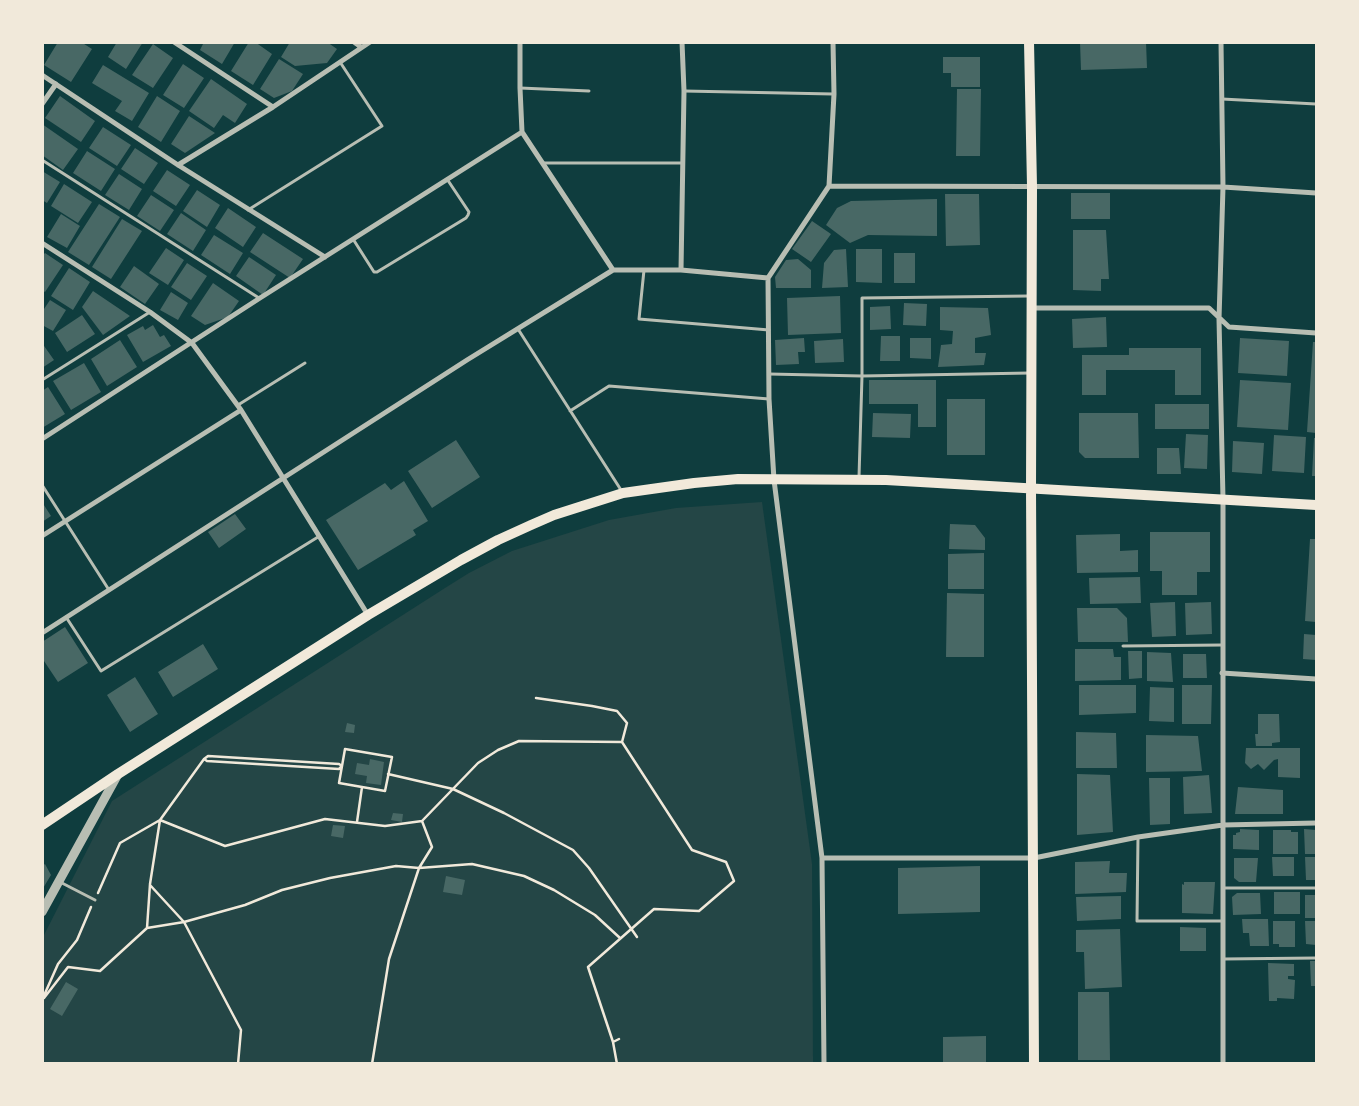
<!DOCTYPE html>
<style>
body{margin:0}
#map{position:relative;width:1359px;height:1106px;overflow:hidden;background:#0f3d3e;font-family:"Public Sans",sans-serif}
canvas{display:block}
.frame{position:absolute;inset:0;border:44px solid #f1e9da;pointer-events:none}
</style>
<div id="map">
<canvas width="1359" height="1106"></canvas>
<div class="frame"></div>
</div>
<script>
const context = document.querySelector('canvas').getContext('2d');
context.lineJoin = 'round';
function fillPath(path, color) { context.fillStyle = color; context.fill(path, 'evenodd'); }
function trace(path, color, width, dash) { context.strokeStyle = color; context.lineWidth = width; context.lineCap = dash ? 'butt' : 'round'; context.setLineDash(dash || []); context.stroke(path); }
fillPath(new Path2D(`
 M762,502l50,362 1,199 -770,1v-127l69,-136 333,-213 24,-15 43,-22 97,-31 67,-12z`), '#244646');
fillPath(new Path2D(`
 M58,42h23l11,7 -21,33 -27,-17z
 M117,42h26l-17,27 -18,-12z
 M204,42h31l-13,22 -22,-14z
 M249,42h6l17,12 -19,31 -22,-14z
 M290,42h37l10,7 -10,14 -32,3 -14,-9z
 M1080,42h66l1,26 -66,2z
 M153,44l20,14 -20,30 -21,-13z
 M943,57h37v30h-29v-14h-8z
 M279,59l24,15 -11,17 -18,7 -14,-9z
 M183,64l21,14 -20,30 -21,-13z
 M103,65l46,28 -17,28 -17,-10 7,-10 -30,-18z
 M211,79l36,25 -12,19 -12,-8 -9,13 -25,-17z
 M957,89h24l-1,67h-24z
 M60,96l35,25 -14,21 -36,-24z
 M157,96l23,15 -19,31 -23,-15z
 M189,116l26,17 -30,20 -14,-9z
 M42,124l36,25 -15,21 -21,-15z
 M103,127l28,18 -14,21 -28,-18z
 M135,148l23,15 -14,21 -23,-15z
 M87,151l28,18 -14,22 -28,-18z
 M167,170l23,15 -14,21 -23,-15z
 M42,171l18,11 -13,21 -5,-3z
 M119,174l23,15 -13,21 -24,-15z
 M64,184l28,18 -14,21 -27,-17z
 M197,190l23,15 -13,22 -24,-16z
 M1071,193h39v26h-39z
 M945,194h34l1,51 -34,1z
 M151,195l23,15 -14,21 -23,-15z
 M937,199v37l-69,-1 -18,8 -24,-18 11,-17 14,-7z
 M99,204l21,13 -31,48 -21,-13z
 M228,208l28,19 -13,20 -28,-19z
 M181,213l25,17 -13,21 -26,-17z
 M61,214l19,12 -13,22 -20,-11z
 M122,219l20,12 -31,48 -19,-12z
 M812,221l19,13 -20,28 -19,-13z
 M1073,230h33l3,49h-8v12l-28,-1z
 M263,233l40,26 -13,19 -40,-26z
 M214,235l29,18 -13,21 -29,-19z
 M166,248l18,12 -16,25 -19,-12z
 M846,249l2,38 -26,1 2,-25 10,-13z
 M856,249h26v34l-26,-1z
 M45,253l18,12 -18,27 -3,-2v-34z
 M894,253h21v30h-21z
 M249,257l27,18 -13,20 -27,-19z
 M798,259l13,11v18h-35l-1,-11 11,-17z
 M187,263l20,13 -16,24 -20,-13z
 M134,266l25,18 -14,20 -25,-17z
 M69,268l21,14 -17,28 -22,-14z
 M213,283l26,18 -11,16 -23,8 -14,-9z
 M93,291l37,25 -27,19 -21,-28z
 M171,292l17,11 -10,17 -18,-10z
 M840,296l1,37 -53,2 -1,-37z
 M50,300l16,10 -13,21 -11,-6v-13z
 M904,303l23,1 -1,22 -23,-1z
 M890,306l1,23 -21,1v-23z
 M940,307l48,1 3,27 -16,3v15h11l-2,12 -46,2 3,-22 11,-1 1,-13 -13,-1z
 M82,315l13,19 -28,18 -12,-19z
 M1106,317l1,30 -34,1 -1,-29z
 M153,325l7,12 4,-2 7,11 -28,16 -16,-27 16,-9 2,4z
 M881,336h19v25h-20z
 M804,338l1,14h-7l1,12 -23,1 -1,-25z
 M910,338h21v21l-21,-1z
 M1240,338l49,3 -2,35 -49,-3z
 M843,339l1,23 -29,1 -1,-22z
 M120,340l17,27 -30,19 -16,-27z
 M1313,342h3v91l-9,-1z
 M42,343l12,17 -12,8z
 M1129,348h72v47h-26v-25h-69v25h-24v-40h47z
 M84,363l17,29 -30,18 -18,-29z
 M869,380h67v47h-18v-23h-49z
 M1240,380l51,3 -3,47 -51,-3z
 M48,387l17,27 -23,14v-37z
 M947,399h38v56h-38z
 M1155,404h54v25h-54z
 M873,413l38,1 -1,24 -38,-1z
 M1079,413h59l1,45h-54l-6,-6z
 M1186,434l22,1 -1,34 -23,-1z
 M1274,435l32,2 -2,36 -32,-2z
 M1314,438h2v38h-4z
 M456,440l24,37 -48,31 -24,-37z
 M1233,441l31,2 -2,31 -30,-2z
 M1157,448h22l2,26h-24z
 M404,481l24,40 -15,9 3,5 -58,35 -32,-50 59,-37 6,7z
 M42,502l9,14 -9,6z
 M235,514l11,15 -27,19 -11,-16z
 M950,524l25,1 10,13v12l-36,-1z
 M1150,532h60v40h-13v23h-35v-24h-12z
 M1120,534v17l18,-1v22l-61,1 -1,-38z
 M1310,539h6v83l-11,-1z
 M984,553v36h-36v-35z
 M1140,577l1,26 -51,1 -1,-26z
 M947,593l37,1v63h-38z
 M1175,602l1,34 -24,1 -2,-34z
 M1211,602l1,32 -26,1 -1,-32z
 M1077,608h40l10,10 1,24h-50z
 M65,627l23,36 -30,19 -16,-24v-16z
 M1304,634l12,1v25l-13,-1z
 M203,644l15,25 -45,28 -15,-25z
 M1075,649h38l1,8h7v23l-46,1z
 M1128,651h14v27l-13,1z
 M1147,652l24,1 2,29 -26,-1z
 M1183,654h23l1,24h-24z
 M135,677l23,37 -28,18 -23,-37z
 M1079,685h57v28l-57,2z
 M1182,685h30l-1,39h-29z
 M1150,687l24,1v34l-25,-1z
 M1258,714h21l1,28 -8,1v3h-16l-1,-12h3z
 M347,723l8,2 -1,8 -9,-1z
 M1076,732l40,1 1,35h-41z
 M1146,735l52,1 4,35 -56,1z
 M1246,748h54v30l-22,-1v-18l-4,1 -10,10 -6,-6 -7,5 -6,-6z
 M1315,749h1v35h-1z
 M370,759l14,3 -3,23 -15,-2 1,-7 -12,-2 2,-11 12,2z
 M1077,774l33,1 3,57 -36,3z
 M1209,775l3,38 -28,1 -1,-37z
 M1149,778h21v46l-20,1z
 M1238,787l45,3v24h-48z
 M393,813l10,1 -1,8 -11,-2z
 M333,825l12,1 -2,12 -12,-2z
 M1240,829l19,1v20l-26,-1v-14h3v-2l4,-1z
 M1304,829l12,1v24h-11z
 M1273,830h18v2h7v22h-25z
 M1272,857h22v19h-21z
 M1305,857h11v23h-10z
 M1234,858h24l-2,24h-17l-5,-4z
 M1110,861l-1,12h18l-1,19 -51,2v-32z
 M45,864l6,11 -9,15v-24z
 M980,866v46l-82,2v-46z
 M446,876l19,4 -3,15 -19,-3z
 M1184,882h31l-2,32 -31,-1v-29l2,1z
 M1274,892h26v22h-26z
 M1237,893h23l1,21 -28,1 -1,-18z
 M1305,895h11v23h-11z
 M1121,896v23l-44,2 -1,-24z
 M1242,919h26l1,27h-19l-1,-13h-6z
 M1273,921h22v26h-16v-3h-6z
 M1305,921h11v24l-10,-1z
 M1180,927l26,1v23h-26z
 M1120,929l2,58 -37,2 -1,-37h-8v-22z
 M1310,961h6v25h-5z
 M1268,963l26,1v12h-6v3l7,1 -1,19 -17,-1v3h-8z
 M66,982l12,7 -16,27 -12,-7z
 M1078,992h31l1,68h-32z
 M986,1036v28h-43v-27z`), '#486865');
trace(new Path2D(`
 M536,698l56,8 25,5 10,12 -5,19
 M345,749l47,8 -7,34 -46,-8z
 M204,759l3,2 132,8 2,-2
 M388,774l65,15 51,24 69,37 16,18 48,69
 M357,822l5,-35
 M150,885l34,37 57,108 -3,34
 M98,893l22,-50 40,-23 44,-61 4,-3 131,8 3,2
 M147,928l37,-6 61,-17 37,-15 48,-12 66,-12 23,2 53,-4 52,12 30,14 41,25 25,23
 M44,998l24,-31 32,4 47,-43 3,-44 10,-64 65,26 100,-27 60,7 37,-5 56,-58 20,-13 21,-9 103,1 70,108 34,12 8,19 -35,30 -45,-2 -66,58 25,75 4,22
 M42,1000l16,-36 19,-24 14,-33
 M613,1042l6,-3
 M372,1064l17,-105 30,-91 13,-21 -10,-26`), '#f1e9da', 2.5);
trace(new Path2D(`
 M520,88l69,3
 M684,91l149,3
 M1222,99l94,5
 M42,160l217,138
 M544,163h138
 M248,210l134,-84 -42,-64
 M353,239l21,33h3l89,-54 2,-3 1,-3 -22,-33
 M644,270l-5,49 130,11
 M518,329l103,161
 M769,374l93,2 168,-3
 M42,380l108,-68
 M238,405l67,-42
 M570,411l39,-25 160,13
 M859,477l3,-101v-78l167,-2
 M42,485l67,105
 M66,617l35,54 217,-134
 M1123,646l99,-1
 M1138,837l-1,84h86
 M60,882l35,18
 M1223,888h93
 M1223,959l93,-1`), '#b8beb3', 3);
trace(new Path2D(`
 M174,42l99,65
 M354,42l7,5
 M520,42v46l2,44 91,138
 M1221,42l2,145 -4,132 4,180v565
 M42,75l136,90 147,92
 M42,104l14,-20
 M178,165l95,-58 97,-65
 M829,186l394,1 93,6
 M42,243l108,69 42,31 49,67 127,205
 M681,270l3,-179 -2,-49
 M1032,308h177l20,19 87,6
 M42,439l218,-141 262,-166
 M42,536l199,-126
 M42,633l425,-273 146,-90h68l87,8
 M1222,673l94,6
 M822,858h212l104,-21 85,-12 93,-2
 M824,1064l-2,-206 -48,-378 -5,-81 -1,-121 61,-92 5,-92 -1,-52`), '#b8beb3', 5);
trace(new Path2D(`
 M42,912l76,-138`), '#b8beb3', 9);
trace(new Path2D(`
 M1029,42l3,144 -1,303 3,575
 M42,825l76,-51 250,-159 93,-55 37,-20 33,-15 23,-10 69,-22 71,-10 44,-4 148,1 430,25`), '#f1e9da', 10);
</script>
